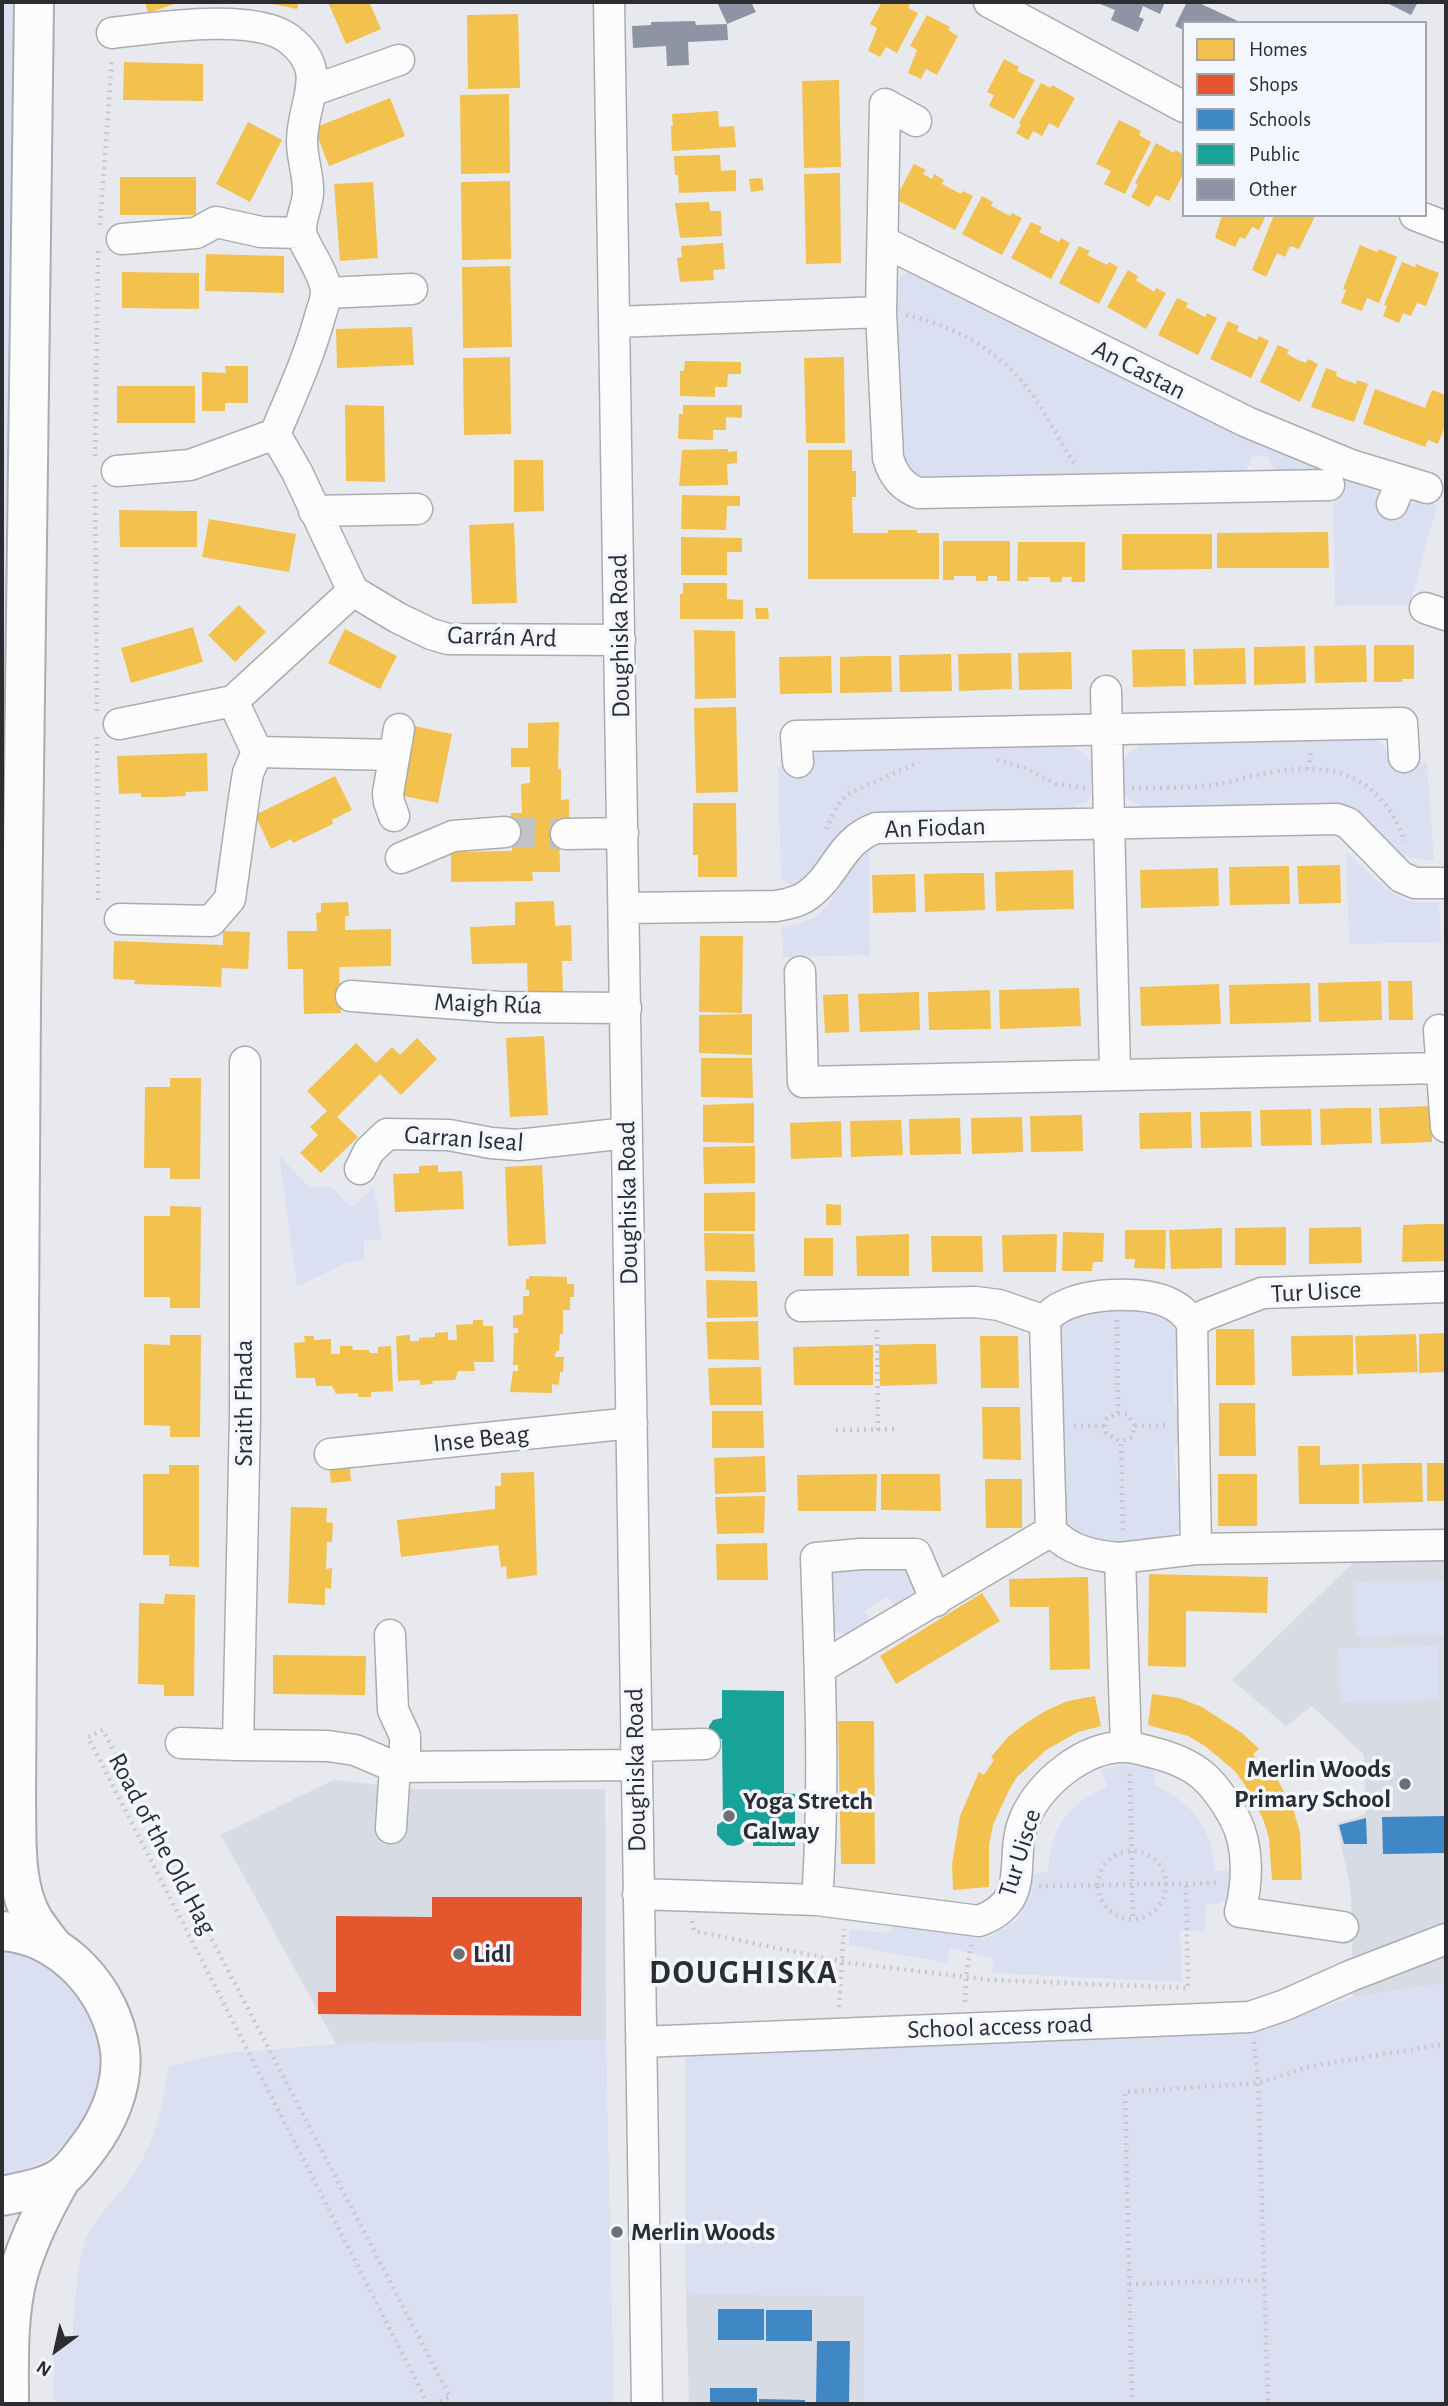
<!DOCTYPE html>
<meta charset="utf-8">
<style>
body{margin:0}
#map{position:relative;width:1448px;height:2406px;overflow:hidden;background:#e8e9ee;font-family:"Alegreya Sans",sans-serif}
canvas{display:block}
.frame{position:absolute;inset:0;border:4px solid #2c2d30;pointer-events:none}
.legend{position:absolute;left:1182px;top:21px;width:245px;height:196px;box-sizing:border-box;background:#f3f6fe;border:2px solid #a3a6ac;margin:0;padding:9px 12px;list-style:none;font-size:21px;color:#2c2d30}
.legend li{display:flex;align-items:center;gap:14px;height:35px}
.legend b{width:35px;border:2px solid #a3a6ac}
.north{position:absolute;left:21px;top:2315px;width:70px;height:70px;-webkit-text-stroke:5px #f3f6fe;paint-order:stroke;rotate:213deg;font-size:19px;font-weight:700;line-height:28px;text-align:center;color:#2c2d30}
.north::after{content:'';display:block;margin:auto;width:24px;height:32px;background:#2c2d30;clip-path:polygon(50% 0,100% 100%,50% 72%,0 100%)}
</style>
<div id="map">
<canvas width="1448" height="2406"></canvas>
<div class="frame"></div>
<ul class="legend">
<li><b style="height:19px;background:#f2c14e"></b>Homes</li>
<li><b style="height:19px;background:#e4572e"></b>Shops</li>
<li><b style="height:19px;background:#3f88c5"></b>Schools</li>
<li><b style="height:19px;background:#17a398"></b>Public</li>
<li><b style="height:19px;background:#8f94a4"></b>Other</li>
</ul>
<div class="north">N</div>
</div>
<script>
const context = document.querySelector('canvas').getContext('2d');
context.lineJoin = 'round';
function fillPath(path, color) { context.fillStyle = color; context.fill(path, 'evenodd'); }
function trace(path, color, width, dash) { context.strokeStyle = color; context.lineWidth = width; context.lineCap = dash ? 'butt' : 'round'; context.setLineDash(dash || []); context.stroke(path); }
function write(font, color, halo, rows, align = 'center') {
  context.font = font + ' "Alegreya Sans",sans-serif'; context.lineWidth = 7; context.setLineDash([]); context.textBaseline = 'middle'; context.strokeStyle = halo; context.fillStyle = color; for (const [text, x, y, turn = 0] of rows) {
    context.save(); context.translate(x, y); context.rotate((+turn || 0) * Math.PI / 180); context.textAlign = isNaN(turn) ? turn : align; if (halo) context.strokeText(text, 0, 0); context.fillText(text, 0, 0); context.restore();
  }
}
fillPath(new Path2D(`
 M1356,1560h90v423l-93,14 -2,-105 -14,-68 28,-10 -1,-59 -52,-49 -26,20 -54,-46z
 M333,1780l83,9h189l1,251 -270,4 -115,-209z
 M686,2293l178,3v108h-175z`), '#d7dbe4');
fillPath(new Path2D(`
 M2,2h19l-19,1457z
 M911,270l468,218 3,5 24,13 14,-6 17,4 -27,101 -75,1 -2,-132 -56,-2 -5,-6 -4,-10 -16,1 -3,9 -6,7 -320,11 -23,-19 -5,-154 3,-29 3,-6z
 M1374,738c10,5 13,13 15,24h38l7,99 -35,-5 -23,-25 -237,-22 -1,-5 -8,-3 -8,-9c0,-19 -4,-36 16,-44v-7z
 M1072,742l1,6 8,3 10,10v35l-5,7 -10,2v6l-211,4c-27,8 -48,52 -66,74l-18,-10 -3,-113h30l9,-17z
 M869,851l1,104 -87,2 -1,-30c57,-6 51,-47 87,-76z
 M1346,852c16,14 44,45 64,49 9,2 20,1 29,1l2,40 -92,2z
 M279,1155l26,28 8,4h18l21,20 22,-20 8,52 -18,2v18l-20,5 -47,23z
 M1075,1308h86l20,25 3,27 -10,10v35l10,3v32l-9,6 1,34 10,8 -1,32 -10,15 -14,9 -58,3 -41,-13 -8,-45 12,-6 1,-36 -11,-7 -1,-28 8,-8v-56l-11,-4v-14z
 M901,1564l14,9 2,22 -19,16 -11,-15 -23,15 10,15 -21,11 -18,-5 -6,-5 -4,-47 9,-12z
 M1446,1580v55l-90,2 -1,-55z
 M1438,1646l1,54 -99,2 -1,-54z
 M1120,1765l36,3 -2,17c39,18 57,41 61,85l15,1c2,22 2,33 -24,34l-1,26h-25l2,51 -191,-9 3,-14 -44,-11 -4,15 -97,-18 1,-16 39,4 6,-8 90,14 29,-17 6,-6 9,-24v-18l19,-2c4,-45 17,-67 59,-85l-6,-18z
 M2,1949c16,4 31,7 45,16 90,59 59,191 -45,212z
 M1446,1983v421h-582v-108l-178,-3 -1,-243 587,-27 81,-26z
 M606,2040l8,364h-560v-62h18c3,-33 3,-69 13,-101 8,-23 30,-41 44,-60 26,-36 33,-73 40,-115l57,-13 110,-9z`), '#dae0f2');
fillPath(new Path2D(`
 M145,2h35l-32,11z
 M263,2h36l-2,7z
 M328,2h41l12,27 -35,15z
 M882,2h22l6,3 -2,3 10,5 -21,40 -11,-6 -6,10 -12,-6 9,-23 -7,-4z
 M518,14l2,74 -52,1 -1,-74z
 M927,15l23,12 -2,3 10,6 -21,39 -11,-6 -5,10 -13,-6 9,-23 -7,-4z
 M1004,59l15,8 -2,4 18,9 -21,39 -25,-13 5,-11 -7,-3z
 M124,62l79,2v37l-80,-1z
 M839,80l2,87 -37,1 -2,-87z
 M1041,83l10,5 1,-3 23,13 -17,30 -9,-5 -7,13 -9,-5 -5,9 -12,-7 5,-8 -2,-2z
 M509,94l1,79 -49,1 -1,-79z
 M390,98l15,38 -76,30 -15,-38z
 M718,111l1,16 15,-1 2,21 -64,4 -1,-25h2l-1,-12z
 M1119,120l22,11 -2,4 12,7 -26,52 -21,-10 7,-13 -15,-7z
 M248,122l34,18 -32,62 -34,-18z
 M1156,143l18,10 1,-3 9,5v18l-15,28 -13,-6 -7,12 -18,-10 7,-12 -3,-2z
 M720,155l1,16 15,-1v21l-57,2 -1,-18h-3l-1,-19z
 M914,164l12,6 -3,4 9,5 2,-5 10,6 -2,4 19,10 2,-3 10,5 -18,34 -60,-31z
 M840,173l1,90 -35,1 -2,-90z
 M120,177h76v38h-76z
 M762,178l2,12 -13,2 -2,-13z
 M510,181l1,78 -49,1 -1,-78z
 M373,182l5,76 -38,3 -6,-77z
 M982,196l11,6 -2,4 19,10 2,-3 10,5 -20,37 -40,-21z
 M709,202l1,9h11l1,25 -42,2 -5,-35z
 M1222,215h44l-7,15 -7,-3 -7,12 -5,-2 -5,10 -20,-9z
 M1274,215l41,1 -16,33 -9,-3 -5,11 -8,-4 -11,24 -14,-7z
 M1031,222l11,5 -3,5 20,10 2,-4 9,5 -19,36 -40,-21z
 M723,243l2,26 -12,1 1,10 -34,2 -3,-24 5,-1 -1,-11z
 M1360,245l17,7 2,-3 18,8 -18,46 -12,-5 -5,13 -21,-8 5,-13 -3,-1z
 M1079,246l11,5 -3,4 20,10 2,-3 9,5 -19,37 -40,-21z
 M206,254l78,2v37l-79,-2z
 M1402,262l13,5 1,-3 23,9 -13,33 -9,-3 -6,13 -8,-3 -4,10 -16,-7 4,-10 -3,-1z
 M510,266l2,81 -49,1 -1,-81z
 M1128,270l10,6 -2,4 18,12 2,-4 10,5 -20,36 -39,-22z
 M122,272l77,1v36l-77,-1z
 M1177,298l11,5 -2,4 19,10 2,-4 10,5 -19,37 -40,-20z
 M1228,321l11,5 -2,5 20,9 2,-4 10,5 -18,37 -41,-19z
 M412,327l2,38 -77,3 -1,-39z
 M1278,345l11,5 -2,4 9,5 10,4 2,-4 10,5 -18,38 -40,-20z
 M510,357l1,77 -47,1 -1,-77z
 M844,357l1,86h-39l-2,-85z
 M685,361l56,1v12h-13l-1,13h-12v10l-35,-1v-25h4z
 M225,366h23v37h-23v8h-23v-39l24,1z
 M1326,368l11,4 -1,4 9,4 11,4 1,-4 11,4 -14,38 -43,-15z
 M117,386h78v37h-78z
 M1375,389l50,19 7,-18 14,5v28l-8,21 -10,-4 -3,7 -62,-23z
 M345,405l39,1 1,76 -39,-1z
 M683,405h59v13l-16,-1v13h-13v10l-35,-1 1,-25h4z
 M728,449v3l9,-1v12l-10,1 1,21 -49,1 3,-36z
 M808,450h44v21h4v26h-4l1,36h35v-3h29v3h22v46h-131z
 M514,460h29l1,51 -30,1z
 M682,495l58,1v10h-13l-1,24 -45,-1z
 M119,510l78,1v36h-77z
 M209,519l87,15 -7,38 -87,-15z
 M514,523l3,80 -45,1 -3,-79z
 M1328,532l1,36h-112v-35z
 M1122,534h90v35l-90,1z
 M681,537l61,1v14h-15v23h-46z
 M943,541h67v40h-13v-5h-9v5h-12v-5h-22v4h-11z
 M1018,542h67v40h-14l1,-5h-10v5h-12v-5h-22l1,4h-12z
 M683,583h44v16l16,1v19h-63v-25h3z
 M239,605l27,27 -31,30 -27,-27z
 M755,608h13l1,11h-13z
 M193,627l10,35 -72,21 -10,-35z
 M345,629l52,27 -17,33 -52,-26z
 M694,630l41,1 1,67 -41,1z
 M1366,645l1,37 -52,1 -1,-37z
 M1374,645h40v34h-12v3h-28z
 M1305,646l1,37 -52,2v-38z
 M1245,648l1,36 -52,1 -1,-36z
 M1160,649h25l1,37 -53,1 -1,-37z
 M1071,652l1,37 -53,1 -1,-37z
 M1011,653l1,36 -53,2 -1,-37z
 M951,654l1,37 -52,1 -1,-37z
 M831,656l1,37 -52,1 -1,-37z
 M865,656h26l1,36 -52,1v-36z
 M736,707l2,85 -42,1 -2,-85z
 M559,722l-1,47h3v31l8,-1v19h-10l1,54h-28l1,9 -82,1v-30l61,-1 -1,-38h11l-1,-29 9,-1v-16h-19v-19h17v-25z
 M414,726l38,8 -14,69 -39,-8z
 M207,753l1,38 -23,1 1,4 -23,1h-22v-4l-22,1 -2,-38z
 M335,776l17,34 -20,10 1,4 -40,19 -2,-4 -20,10 -16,-34z
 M693,803h43l1,74h-39v-22h-5z
 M1340,865l1,38 -42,1 -2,-38z
 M1289,866l1,38 -60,1 -1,-38z
 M1218,868l1,38 -78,2 -1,-38z
 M1073,870l1,39 -78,2 -1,-39z
 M964,873h20l1,37 -60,2 -1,-38z
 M915,874l1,38 -43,1 -1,-38z
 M554,901l1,25 16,-1 1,36h-10l1,33 -35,1 -1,-32 -55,1 -2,-37 45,-2v-23z
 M348,902l1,14h-4v14l46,-1v37l-52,1 2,46 -37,1 -1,-45h-15l-1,-38h30l-1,-18 5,-1v-9z
 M223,931l27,1 -2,37 -26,-1 -1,19 -87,-3 1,-4 -22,-1 1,-38 109,4z
 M700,936h43l-1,77 -43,-1z
 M1381,981l1,39 -63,2 -1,-39z
 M1388,981h24l1,39h-24z
 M1310,983l1,39 -81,2 -1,-39z
 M1219,984l2,40 -80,2 -1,-39z
 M1079,988l2,38 -81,3 -1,-39z
 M990,990l1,39 -62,1 -1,-38z
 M919,992l1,38 -60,2 -2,-38z
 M848,994l1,38 -24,1 -2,-38z
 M752,1014v41l-53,-2v-38z
 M544,1036l4,79 -38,2 -4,-79z
 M417,1038l20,21 -36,36 -21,-21 -43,43 21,20 -37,36 -21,-20 18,-18 -8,-8 17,-16 -20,-20 49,-48 20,20 16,-16 8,8z
 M701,1058h51l1,40 -52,-1z
 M170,1078h31l-1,101h-30v-11h-26l1,-81h25z
 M754,1103v40l-51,-1v-37z
 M1431,1106l1,36 -51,2 -2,-36z
 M1346,1108h25l1,35 -51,2 -1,-36z
 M1311,1109l1,36 -51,1 -1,-36z
 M1251,1111l1,36 -51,1 -1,-36z
 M1191,1112l1,36 -52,1 -1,-36z
 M1082,1115l1,36 -52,1 -1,-36z
 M1022,1117l1,35 -51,2 -1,-36z
 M960,1118l1,36 -51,1 -1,-36z
 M901,1120l2,35 -52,2 -1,-36z
 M841,1121l1,36 -51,2 -1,-36z
 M755,1146v37l-51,1 -1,-37z
 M438,1165v7l24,-1 2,38 -69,3 -2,-38 26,-1v-7z
 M542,1165l4,79 -38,2 -3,-79z
 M755,1192v39h-51v-38z
 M826,1204l15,1v20h-15z
 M170,1206l31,1 -1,101h-30v-11h-26v-81h26z
 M1428,1224h18v37l-44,1 1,-37z
 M1286,1227v38h-51v-37z
 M1361,1227l1,36 -53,1v-36z
 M1222,1228v40l-51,1 -2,-39z
 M1125,1230h41l-1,39 -31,-1 1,-9h-10z
 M1063,1232l41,1 -1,29h-10l-1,9h-30z
 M704,1233l50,1 1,38 -50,-1z
 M909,1234v42h-52l-1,-40z
 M1057,1234l-1,38h-53l-1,-37z
 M931,1236h51l1,36h-51z
 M804,1238h29v38h-29z
 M529,1276l38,1v7h7v13h-4v13h-7v24h-3l-1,17h-3l-1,6h9l-1,15h-3l-1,13 -7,-1v9l-42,-1 3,-21h5v-6h-5l1,-32h4v-5h-5v-12l10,-2v-18h6v-6h-3v-11h3z
 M706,1280l51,1 1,36 -51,1z
 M473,1320h10v6h10l1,36h-20l1,9h-17l-3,9 -23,1 1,3 -13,1v-5l-22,1 -2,-45 14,-1v6h9v-3l16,-1v-4l13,-1v8h9l-1,-15 17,-1z
 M758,1321l1,39 -51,-1 -2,-37z
 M1216,1329h38l1,56h-39z
 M1446,1333v39l-27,1v-39z
 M1416,1334l2,38 -61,2 -2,-38z
 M170,1335h31l-1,102h-30v-11l-26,-1v-81l26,1z
 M1353,1335v40l-61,1 -1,-40z
 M304,1336h10v4l17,-1v15h9v-8h12l1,4h16l1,3h8v-6l13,-1 2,45 -22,1v5h-13v-4l-22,1 -4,-8h-16l-1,-8h-19l-2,-35 11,-1z
 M980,1336h38l1,52h-38z
 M917,1344h19l1,40 -57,2 -1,-41z
 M873,1345v40h-79l-1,-38z
 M761,1367l1,38h-52l-2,-37z
 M1219,1403h36l1,53h-37z
 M982,1407h38l1,53 -38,-1z
 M712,1411h51l1,37h-52z
 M1298,1446h22v19l39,-1v40h-60z
 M765,1456l1,36 -51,2 -1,-36z
 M349,1462l2,19 -20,2 -2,-20z
 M1401,1463h21l1,39 -60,1 -1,-39z
 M1427,1463h19v38h-19z
 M169,1465h30v102l-30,-1v-11h-26v-81h26z
 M534,1472l3,103 -30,4 -1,-13 -5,1 -3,-22 -97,12 -4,-37 98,-11v-23h6v-13z
 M877,1474l-1,37h-78l-1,-36z
 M881,1474h59l1,37 -60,-1z
 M1218,1474h39v52h-39z
 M985,1479h37v49h-36z
 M765,1496l-1,37 -47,1 -2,-37z
 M291,1507l36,1 -1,14 7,1 -1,19h-5l-1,27 6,-1 -1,21 -6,-1v17l-37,-2z
 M767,1543l1,37h-51l-1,-36z
 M1149,1574l119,3 -1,36 -81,-2v56l-38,-1z
 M1088,1577l2,92 -40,1 -1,-63h-39l-1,-28z
 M982,1593l18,28 -104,63 -16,-28z
 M165,1594l30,1 -1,101h-30v-11l-26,-1 1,-81 25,1z
 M273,1655l93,1 -1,39 -92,-1z
 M1152,1694l27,4 23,9 40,26 17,16 -6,5 12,17 6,-4 22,42 7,23 2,48h-30l-3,-42 -6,-19 -18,-34 -10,-14 -30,-25 -17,-10 -40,-11z
 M1095,1696l6,30 -23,6 -32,18 -29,27 -8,13 -16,35 -4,19v43l-36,3 -1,-26 8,-48 19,-44 5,3 10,-15 -3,-3 17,-20 18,-14 21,-13 21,-9z
 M838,1721h36l1,143h-34z`), '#f2c14e');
fillPath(new Path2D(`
 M432,1897h150l-1,119 -263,-2v-22h18v-76l96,1z`), '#e4572e');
fillPath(new Path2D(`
 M1446,1816v37l-63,1 -1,-37z
 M1366,1818l1,26h-23l-5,-19z
 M718,2309h46v31h-46z
 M766,2310h46v31h-46z
 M817,2341h33l-1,63h-33z
 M710,2388h47v16h-47z
 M759,2399l46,1v4h-46z`), '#3f88c5');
fillPath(new Path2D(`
 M722,1690l62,1v102l11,1v52h-42v-9l-6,1 -6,6 -7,2 -7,-1 -10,-10v-10l6,-4 -1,-82h-6l-7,-7v-6l4,-6 9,-2z`), '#17a398');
fillPath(new Path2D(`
 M717,2h34l5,10 -29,12z
 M1095,2h70l-5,12 -17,-8 -4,11 5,2 -6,13 -27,-12 4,-10z
 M1187,2h10l45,21h-58v7l-9,-4z
 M1390,2h28l-7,13 -22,-11z
 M695,21l1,4 31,-1 1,16 -40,2 1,23 -22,1 -1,-20 -33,2 -1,-22 19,-1v-3z`), '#8f94a4');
trace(new Path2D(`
 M505,832l61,2`), '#c2c3c8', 30, [30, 15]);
const minor = new Path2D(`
 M609,2l38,2402
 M989,2l195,105
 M112,33c43,-5 142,-21 177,6 42,33 13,61 13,103 0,17 7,34 6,52 -1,13 -10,30 -6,42 6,16 25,41 24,58 -1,9 -5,18 -7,26 -11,39 -28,76 -44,114l22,38 56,119 45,27 33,16 17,5 172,1
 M311,91l88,-31
 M916,121l-31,-17 -4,208 7,146c5,17 14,29 31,35l410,-8
 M1415,215l31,12
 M122,239l74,-6 20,-11 45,10 40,1
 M884,242l363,180 104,43 76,23
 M326,293l86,-4
 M615,322l266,-10
 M117,471l73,-6 85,-31
 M1392,504l10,-23
 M314,511l103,-2
 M1425,608l21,7
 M1106,691l9,383
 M119,724l114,-23 120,-110
 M257,752l136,3
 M798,762l-2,-26 606,-13 2,34
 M394,816l-5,-14 -1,-9 11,-64
 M566,834l57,-1
 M401,858l52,-22 52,-4
 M624,908l152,-2c11,-2 23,-4 32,-11 28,-20 32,-54 68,-67l461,-9 11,4 53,54 14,6h31
 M120,919l91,2 19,-22 14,-101 4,-25 9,-21 -24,-51
 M800,972l3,110 638,-14
 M351,996l149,11 126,1
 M1439,1030l7,97
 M245,1062v354l-7,329 90,1 27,4 40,17 241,-2
 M360,1169l9,-18 18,-17 62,1 42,8 27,2 109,-12
 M801,1306l174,-4 24,3 46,16
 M1192,1323l13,-8 57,-22 184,-6
 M330,1454l302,-31
 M1196,1549l250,-4
 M1120,1558l76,-9 -4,-226c-7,-10 -13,-16 -25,-21 -29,-13 -104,-10 -122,19l6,210c19,20 43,25 69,27l6,188
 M390,1635l3,75 12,26v31
 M820,1668l231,-137
 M181,1743l57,2
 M636,1746l69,-2
 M391,1828l4,-61
 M638,1894l179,6 162,21c56,-21 28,-62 46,-103 16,-36 60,-72 100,-71 8,0 18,3 26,5 45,11 62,27 84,67 14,27 13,64 5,93l103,15
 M817,1900c8,-113 3,-229 -1,-342l45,-4h55l20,47
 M641,2042l609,-25 35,-12 65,-29 96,-37`);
const major = new Path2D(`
 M34,2l-13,1000 -5,798c1,39 -3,86 18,121 6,9 13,18 20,27`);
const highway = new Path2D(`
 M2,1931c61,4 110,60 118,119 4,36 -12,72 -33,99 -7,9 -15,21 -25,28 -16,11 -41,15 -60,19
 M9,2404c0,-42 -2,-88 9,-129 10,-35 26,-67 44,-98`);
trace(minor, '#abacb0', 33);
trace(major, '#abacb0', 42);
trace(highway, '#abacb0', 42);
trace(new Path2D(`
 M100,225l12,-166
 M906,315c48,11 92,34 122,74 18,23 30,50 46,74
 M95,456l3,-205
 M95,485l2,226
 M97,737l1,167
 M997,760l28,8 32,16 28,4
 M1308,769l4,-20
 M1132,788c29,-1 58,1 87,-4 17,-3 35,-9 53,-12 64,-11 110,5 133,70
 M826,829l11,-23 11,-12 71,-32
 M1117,1320l1,93 -11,5 -2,8 1,7 15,9 2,90
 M877,1330l1,100
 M1118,1413l9,1 8,12 -3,11 -11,5
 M1074,1426h31
 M1135,1426l34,-1
 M836,1430l61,-1
 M1130,1774l3,146
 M1098 1885a34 34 0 1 1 68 0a34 34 0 1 1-68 0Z
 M1039,1886l180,-3
 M692,1921l2,10 156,32 142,17 196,8 -2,-104
 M965,2002l1,-27 5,-30
 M839,2007l5,-78
 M1254,2042l4,36 10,326
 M1129,2284l135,-4
 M428,2404l-340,-667 15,-7 347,667 -16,7
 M1132,2404l-7,-312 133,-9 53,-17 135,-22`), '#c8c8ca', 4.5, [2, 5]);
trace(minor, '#fcfcfc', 30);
trace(major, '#fcfcfc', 38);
trace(highway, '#fcfcfc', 38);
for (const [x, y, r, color] of [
 [1405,1784,7,"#6e6f72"],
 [729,1816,7,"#6e6f72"],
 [459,1954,7,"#6e6f72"],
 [617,2232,7,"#6e6f72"]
]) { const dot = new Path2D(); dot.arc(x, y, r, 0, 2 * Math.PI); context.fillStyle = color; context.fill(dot); trace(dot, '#f3f6fe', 2.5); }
write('26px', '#2c2d30', '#f3f6fe', [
 ["An Castan",1139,370,27],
 ["Doughiska Road",620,636,-91],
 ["Garrán Ard",502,637,2],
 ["An Fiodan",935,828,-2],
 ["Maigh Rúa",488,1004,2],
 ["Garran Iseal",464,1139,4],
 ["Doughiska Road",628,1203,-91],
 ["Tur Uisce",1316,1292,-3],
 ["Sraith Fhada",244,1403,-90],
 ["Inse Beag",481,1439,-6],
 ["Doughiska Road",636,1770,-91],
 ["Road of the Old Hag",162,1844,62],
 ["Tur Uisce",1020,1853,-73],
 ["School access road",1000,2027,-2]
]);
write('bold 26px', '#2c2d30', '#f3f6fe', [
 ["Merlin Woods",1391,1769,"right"],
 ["Primary School",1391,1799,"right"],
 ["Yoga Stretch",743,1801],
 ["Galway",743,1831],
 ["Lidl",473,1954],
 ["Merlin Woods",631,2232]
], 'left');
context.letterSpacing = '2px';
write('bold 33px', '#2c2d30', '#f3f6fe', [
 ["DOUGHISKA",744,1973]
]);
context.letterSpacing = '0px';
</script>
